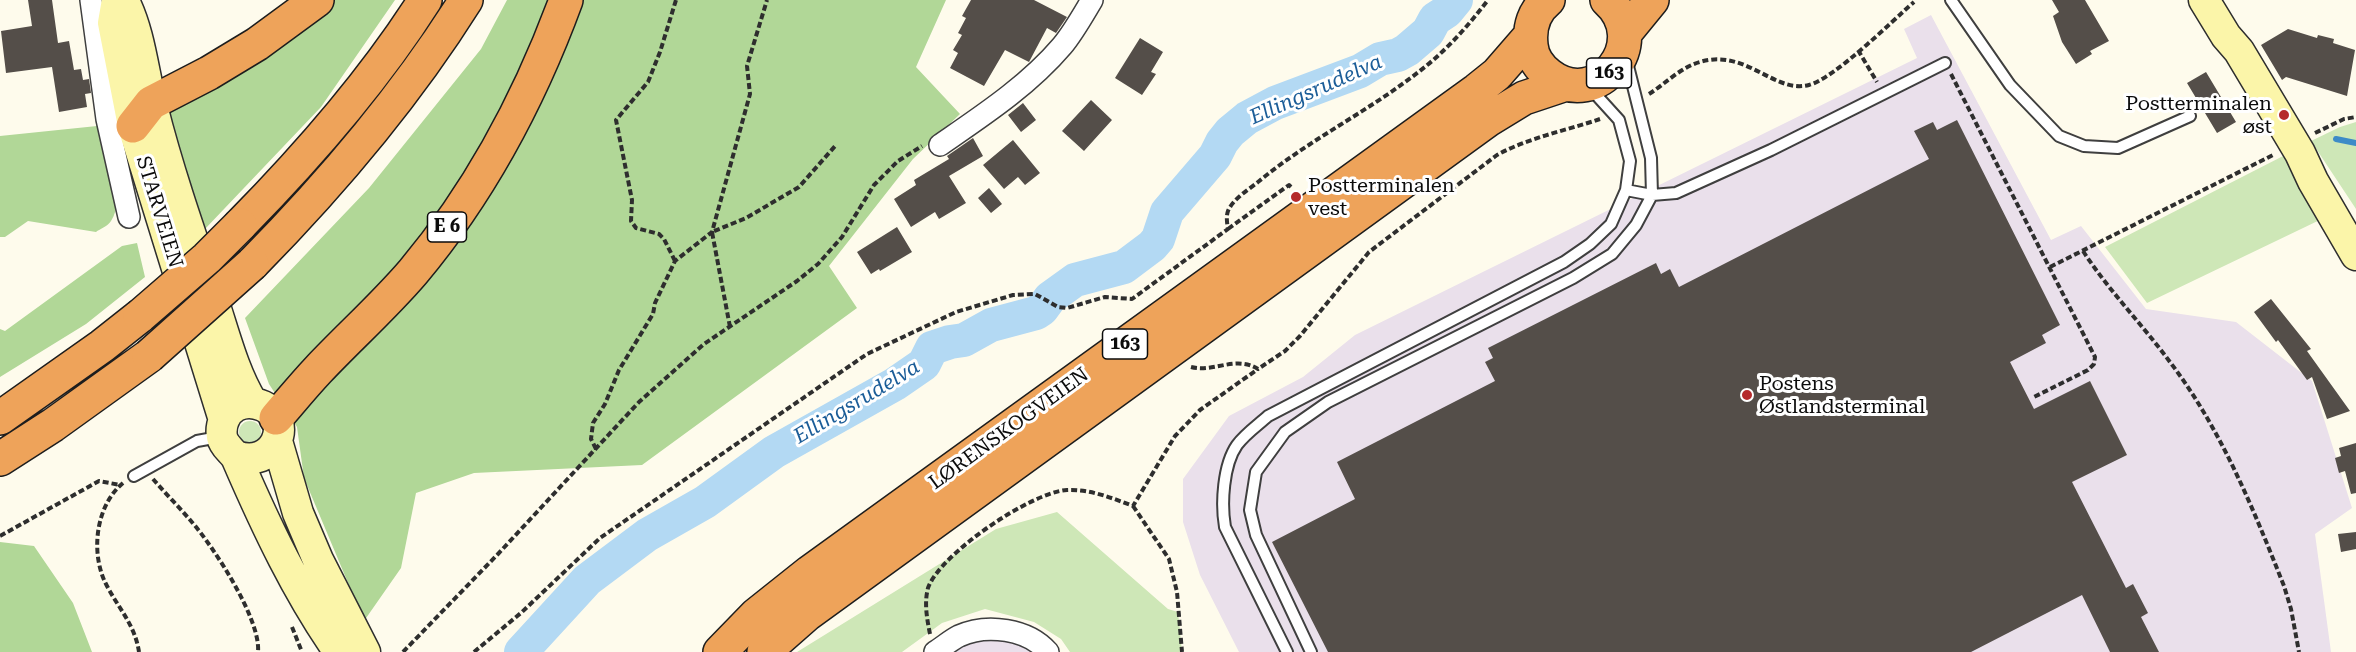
<!DOCTYPE html>
<meta charset="utf-8">
<style>
body{margin:0}
canvas{display:block;background:#fefbec}
</style>
<canvas width="2356" height="652"></canvas>
<script>
const context = document.querySelector('canvas').getContext('2d');
context.lineJoin = 'round';
function fillPath(path, color) { context.fillStyle = color; context.fill(path, 'evenodd'); }
function trace(path, color, width, dash) { context.strokeStyle = color; context.lineWidth = width; context.lineCap = dash ? 'butt' : 'round'; context.setLineDash(dash || []); context.stroke(path); }
function write(font, color, halo, rows, align = 'center') {
  context.font = font + ' "Roboto Serif",serif'; context.lineWidth = 6; context.setLineDash([]); context.textBaseline = 'middle'; context.strokeStyle = halo; context.fillStyle = color; for (const [text, x, y, turn = 0] of rows) {
    context.save(); context.translate(x, y); context.rotate((+turn || 0) * Math.PI / 180); context.textAlign = isNaN(turn) ? turn : align; if (halo) context.strokeText(text, 0, 0); context.fillText(text, 0, 0); context.restore();
  }
}
fillPath(new Path2D(`
 M1931,15l120,225 30,-14 65,83 90,13 76,59 40,127 -37,26 16,118h-1092l-39,-77 -17,-53v-43l46,-63 74,-39 52,-42 562,-277 -13,-29z
 M1003,636l35,16h-94l15,-9z`), '#eae0eb');
fillPath(new Path2D(`
 M2356,122v87l-45,-68 29,-14z
 M2287,154l39,63 -179,86 -42,-56z
 M239 432a11 11 0 1 1 22 0a11 11 0 1 1-22 0Z
 M1057,512l111,97 10,3 4,40h-112l-9,-13 -27,-17 -49,-13 -43,14 -40,29h-105l199,-123z`), '#cee7b7');
fillPath(new Path2D(`
 M329,0h66l-74,107 -116,122 -40,-117z
 M507,0h439l-30,67 44,47 -47,45 -84,107 28,42 -215,157 -168,8 -58,20 -15,75 -37,53 -60,-143 -7,-51 -28,-43 -24,-66 124,-130 112,-139z
 M97,126c9,22 30,73 14,95 -3,5 -11,8 -15,11l-68,-11 -23,16h-5v-101z
 M137,243l8,34 -59,47 -86,53v-48l5,2 117,-85z
 M0,542l34,4 39,57 19,49h-92z`), '#b1d797');
trace(new Path2D(`
 M2336,139l20,4`), '#3d8bc7', 6);
trace(new Path2D(`
 M521,652l66,-72 60,-45 58,-33 69,-50 121,-68 29,-20 8,-16 18,-6 14,-2 27,-15 45,-12 6,-4 8,-11 25,-18 49,-13 28,-21 6,-7 9,-27 48,-56 7,-14 8,-10 17,-14 28,-15 85,-32 20,-12 18,-4 9,-5 21,-18 7,-13 12,-8 9,-11`), '#b3d9f3', 34);
fillPath(new Path2D(`
 M28,0h24l6,43 11,-2 5,29 7,-1 2,11 6,-1 2,14 -6,1 2,13 -28,5 -7,-45 -46,6 -5,-42 31,-5z
 M971,0h63l33,17 -11,16 -9,-5 -18,34 -24,-12 -21,36 -34,-18 8,-15 -5,-3 9,-15 -4,-2 8,-15 -4,-2z
 M2052,0h33l24,41 -19,10 2,3 -16,10 -14,-22 -9,-26 6,-4z
 M2288,29l29,9 1,-3 16,4 -1,4 22,7 -8,46 -61,-19 -4,3 -21,-35z
 M1140,38l23,14 -12,20 5,2 -14,21 -27,-17z
 M2206,72l30,50 -19,11 -30,-50z
 M1091,100l21,20 -28,31 -22,-20z
 M1023,103l13,17 -15,12 -13,-17z
 M1957,120l103,205 -18,10 4,8 -36,19 24,47 56,-28 37,74 -55,27 54,106 7,-4 15,29 -7,4 18,35h-49l-28,-57 -111,57h-643l-56,-110 83,-43 -18,-37 158,-81 -10,-19 8,-4 -5,-10 168,-85 5,11 9,-5 9,18 250,-128 -15,-28 19,-9 4,8z
 M973,138l10,18 -34,20 17,27 -27,16 -4,-7 -24,15 -17,-28 22,-14 -2,-5 35,-21 -2,-3z
 M1013,140l27,33 -15,12 -7,-8 -14,12 -21,-24z
 M989,188l13,16 -11,9 -13,-15z
 M897,227l15,25 -32,19 -1,-2 -8,5 -14,-22z
 M2271,299l40,50 -4,2 43,60 -23,8 -15,-42 -5,3 -29,-40 -2,2 -22,-30z
 M2356,443v50l-5,1 -6,-23 -6,2 -4,-15 6,-2 -2,-8z
 M2356,532v17l-15,3 -3,-18z`), '#544e49');
const lane = new Path2D(`
 M1951,0l59,85 49,51 25,10 34,2 72,-32
 M1626,190l26,5 24,-2 95,-43 174,-87
 M134,476l63,-35 22,-4
 M1287,652l-62,-125c-4,-23 -2,-62 12,-82 8,-11 21,-20 31,-29l296,-154 26,-18 21,-20 15,-34 4,-29 -11,-41 -30,-33
 M1311,652l-55,-117 -6,-25 6,-38 29,-40 43,-30 245,-124 39,-24 24,-29 16,-30 -1,-37 -25,-100`);
const street = new Path2D(`
 M91,0l16,119 22,98
 M940,145c42,-29 88,-59 122,-99 11,-13 21,-31 30,-46
 M935,652c8,-5 16,-12 24,-16 28,-13 69,-7 89,16`);
const secondary = new Path2D(`
 M117,0l-4,23 20,103 91,294
 M2204,0l22,36 13,15 61,102 13,28 43,74
 M124,1c16,32 19,69 28,105 16,64 38,127 60,191 12,35 21,74 40,105
 M277,441l21,72 20,47 47,92
 M236,456c37,14 60,-34 27,-50 -9,-4 -19,-4 -27,0 -11,6 -16,19 -14,31 2,10 11,14 15,22 29,67 60,133 102,193`);
const highway = new Path2D(`
 M1548,0c-14,11 -19,27 -17,45 1,12 9,23 18,30 48,37 105,-33 58,-75
 M1625,33l27,-33
 M133,126l18,-23 58,-30 48,-29 60,-44
 M240,225c68,-69 133,-143 185,-225
 M252,264c80,-81 153,-167 214,-264
 M0,418l102,-72 38,-30
 M276,418c14,-16 27,-32 42,-48 31,-33 65,-63 95,-98 67,-80 117,-174 153,-272
 M0,459l53,-34 96,-69
 M720,652l36,-37 54,-43 667,-482 20,-16 33,-38
 M764,652l42,-37 682,-495 36,-22 42,-14`);
trace(lane, '#3f3f3f', 14);
trace(street, '#3f3f3f', 24);
trace(secondary, '#2e2e2e', 33);
trace(highway, '#1d1d1d', 36);
trace(new Path2D(`
 M1858,50l19,32
 M1951,74l144,283 -1,7 -6,6 -56,28
 M1649,94c16,-10 32,-27 51,-32 46,-14 74,32 109,23 26,-7 82,-63 105,-83
 M2315,133l29,-14 12,-2
 M1228,229l61,-44 3,3
 M2083,251c26,40 59,73 87,111 51,67 83,146 114,224l7,23 8,43
 M675,261l-11,-22 -5,-5 -23,-6 -5,-7 1,-21 -16,-80 32,-38 12,-30 16,-52
 M2050,267l225,-113
 M730,327l-18,-95 34,-14 53,-31 37,-42
 M1191,367c23,6 44,-12 67,2l27,-18 15,-15 69,-84 128,-97c33,-18 68,-24 103,-36
 M596,449l-5,-10 2,-16 12,-19 14,-34 34,-56 2,-11 20,-42 37,-29 38,-138 -3,-28 20,-66
 M153,479c12,14 26,28 38,42 22,25 70,98 67,131
 M123,483c-28,23 -33,72 -16,103 12,23 28,39 32,66
 M1133,506l36,53 8,33 5,60
 M0,536l99,-55 21,4
 M292,627l10,25
 M930,634c-3,-15 -6,-31 -2,-46 12,-34 103,-96 139,-98 23,-1 45,8 66,16l42,-70 25,-26 58,-41
 M403,652l95,-98 141,-152 65,-58 93,-63 21,-17 24,-27 32,-52 24,-24 24,-15
 M474,652l48,-40 78,-74 267,-184 89,-42 57,-17 22,-1 23,13 9,1 38,-11 27,2 96,-70c-1,-6 -2,-13 0,-18 5,-12 20,-21 30,-29 54,-45 120,-75 174,-121 21,-18 39,-39 56,-61`), '#2e2e2e', 4, [6, 3]);
trace(lane, '#fff', 10);
trace(street, '#fff', 21);
trace(secondary, '#fbf5a9', 30);
trace(highway, '#eea35a', 33);
const highwayBridge = new Path2D(`
 M140,316l67,-58 33,-33
 M149,356l103,-92`);
trace(highwayBridge, '#1d1d1d', 36, []);
trace(highwayBridge, '#eea35a', 33);
for (const [x, y, r, color] of [
 [2284,115,6,"#b52a2c"],
 [1296,197,6,"#b52a2c"],
 [1747,395,6,"#b52a2c"]
]) { const dot = new Path2D(); dot.arc(x, y, r, 0, 2 * Math.PI); context.fillStyle = color; context.fill(dot); trace(dot, '#fff', 2); }
for (const [x, y, w] of [
 [1609,73,45],
 [447,227,39],
 [1125,344,45]
]) { const box = new Path2D(); box.roundRect(x - w / 2, y - 15, w, 30, 4.5); context.fillStyle = '#fff'; context.fill(box); trace(box, '#0c0c0c', 1.5); }
write('bold 18px', '#0c0c0c', null, [
 ["163",1609,73],
 ["E 6",447,227],
 ["163",1125,344]
]);
write('20px', '#0c0c0c', '#fff', [
 ["Postterminalen",2272,104,"right"],
 ["øst",2272,127,"right"],
 ["Postterminalen",1308,186],
 ["vest",1308,209],
 ["Postens",1759,384],
 ["Østlandsterminal",1759,407]
], 'left');
write('20px', '#0c0c0c', '#fff', [
 ["STARVEIEN",159,212,73],
 ["LØRENSKOGVEIEN",1009,429,-36]
]);
write('italic 21px', '#1b5d98', '#fff', [
 ["Ellingsrudelva",1316,90,-24],
 ["Ellingsrudelva",857,402,-31]
]);
</script>
